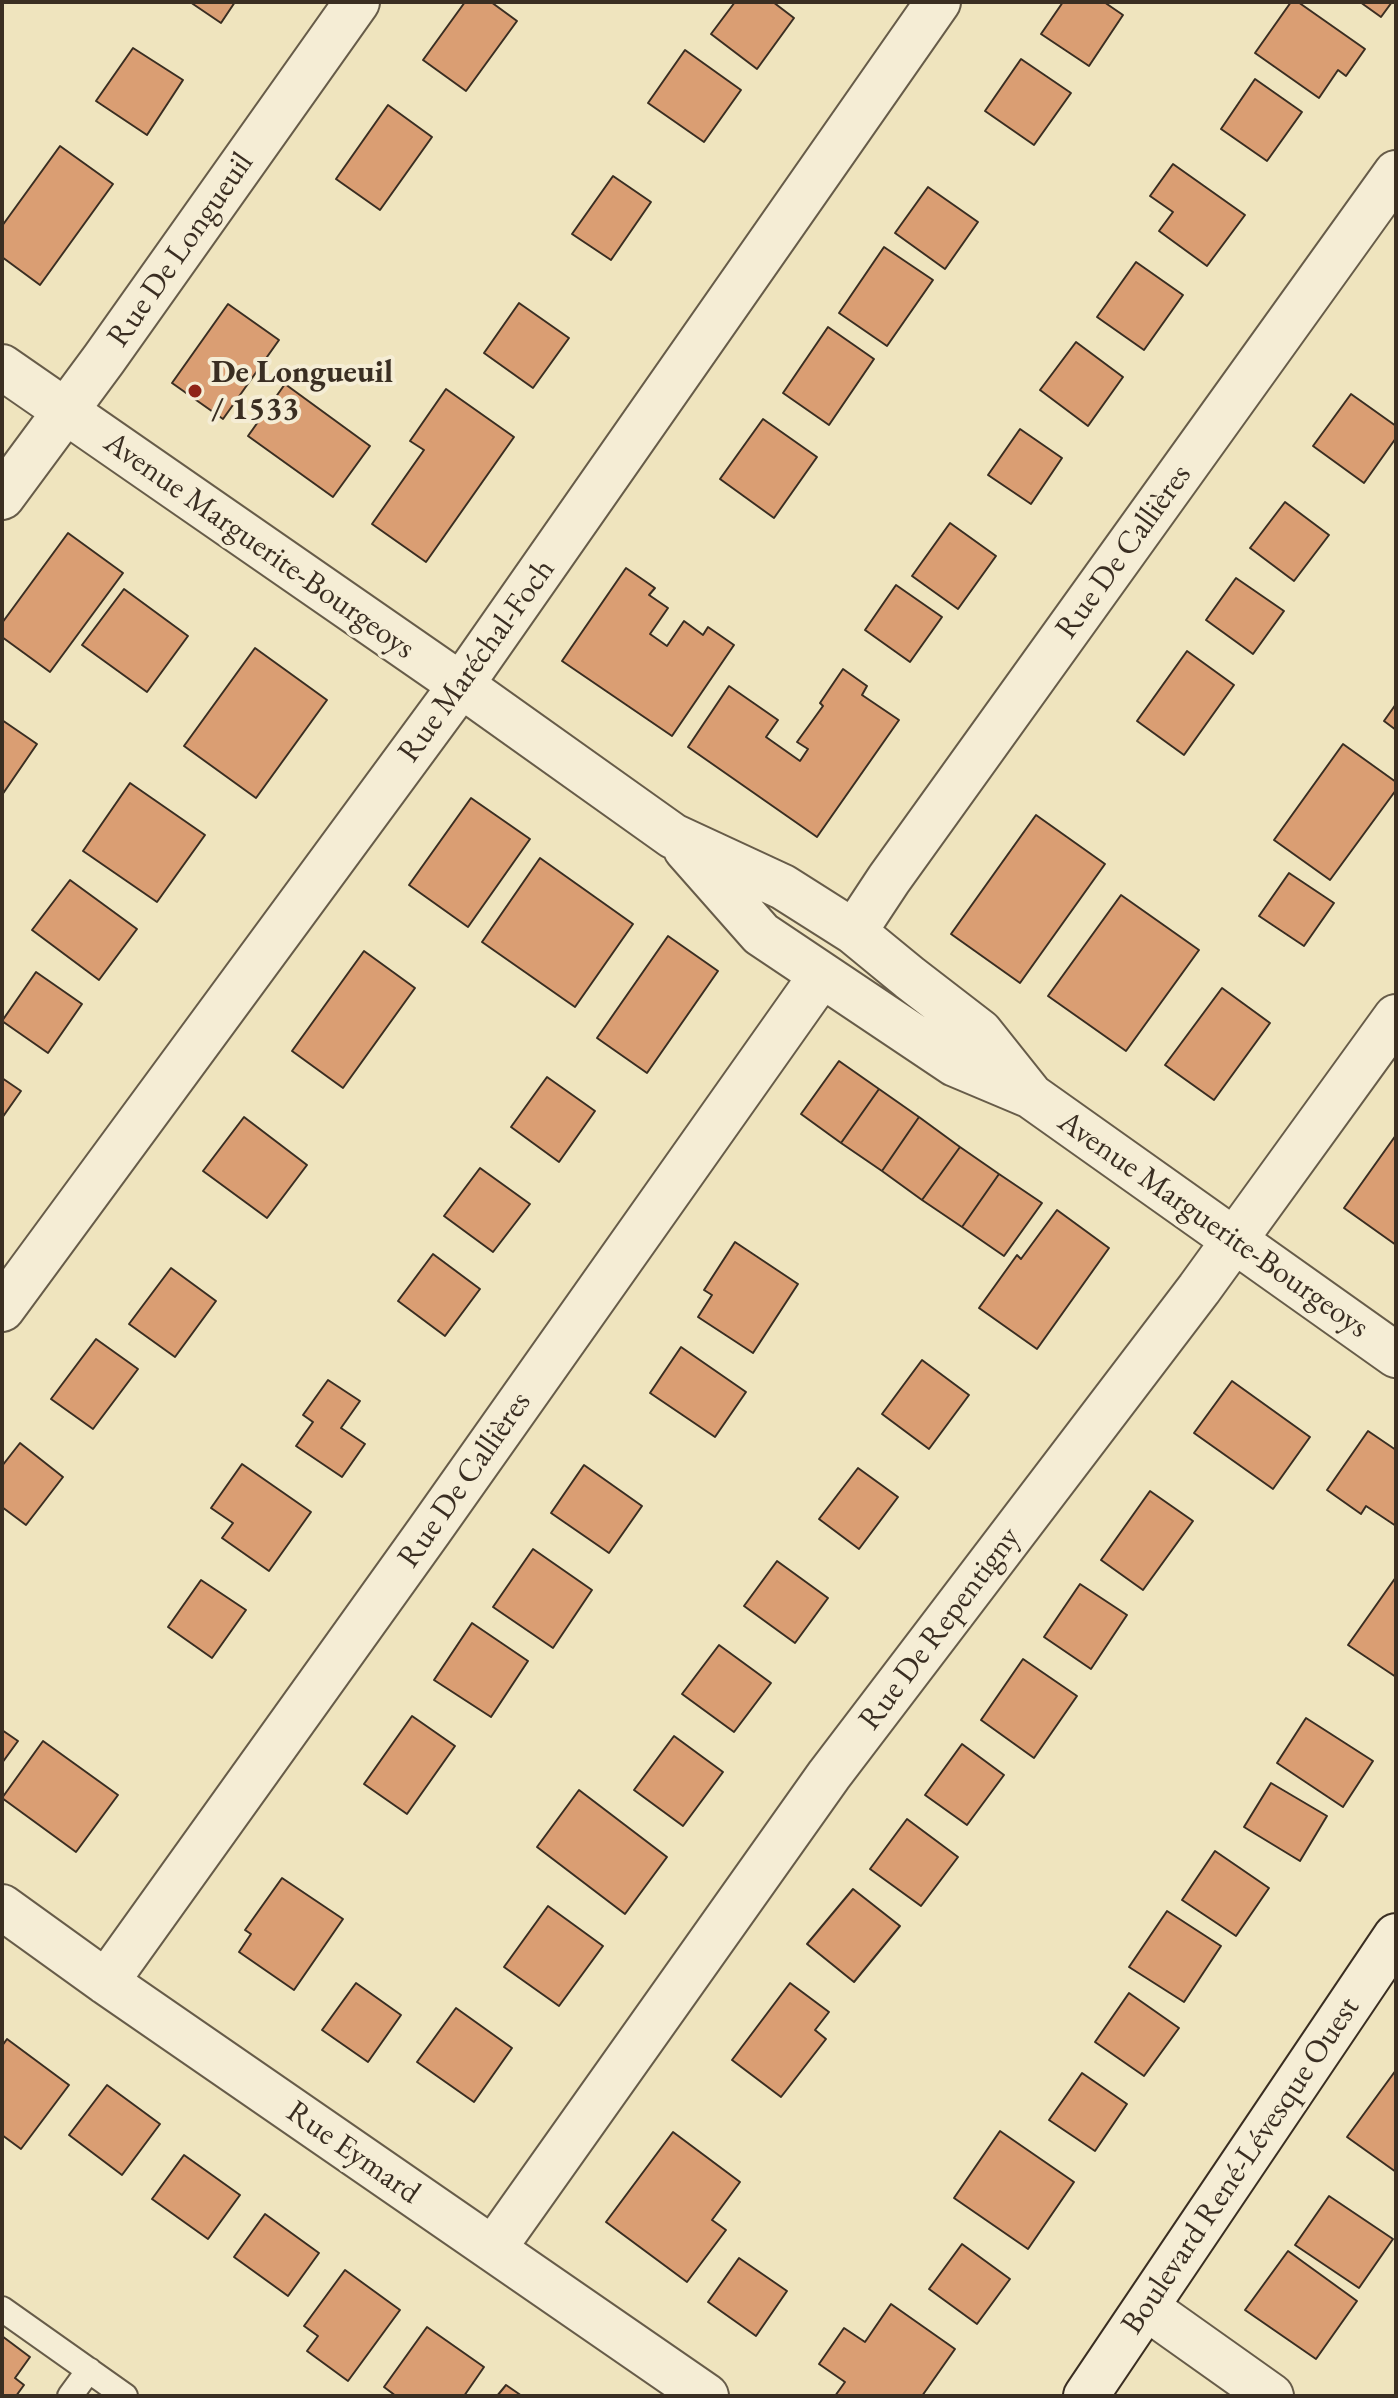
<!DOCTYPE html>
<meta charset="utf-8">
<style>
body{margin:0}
#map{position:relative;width:1398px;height:2398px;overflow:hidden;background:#efe4be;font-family:"EB Garamond",serif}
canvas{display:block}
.frame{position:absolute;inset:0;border:4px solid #3a2e22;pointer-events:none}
</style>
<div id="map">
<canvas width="1398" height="2398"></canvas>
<div class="frame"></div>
</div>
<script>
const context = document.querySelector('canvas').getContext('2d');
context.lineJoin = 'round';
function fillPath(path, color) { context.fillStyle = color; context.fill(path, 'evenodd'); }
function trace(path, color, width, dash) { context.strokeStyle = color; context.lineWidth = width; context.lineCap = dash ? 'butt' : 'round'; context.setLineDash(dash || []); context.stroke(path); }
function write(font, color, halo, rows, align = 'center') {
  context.font = font + ' "EB Garamond",serif'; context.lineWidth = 8; context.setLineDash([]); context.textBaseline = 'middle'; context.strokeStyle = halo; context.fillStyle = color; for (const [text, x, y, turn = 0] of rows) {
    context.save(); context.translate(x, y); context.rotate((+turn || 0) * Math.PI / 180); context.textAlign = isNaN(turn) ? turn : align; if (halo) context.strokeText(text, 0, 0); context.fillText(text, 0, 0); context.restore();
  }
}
const building = new Path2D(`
 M190,2h45l-14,21z
 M465,2h26l26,19 -51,70 -43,-31z
 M735,2h38l21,16 -37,51 -46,-35z
 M1063,2h41l19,13 -34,51 -48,-32z
 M1291,2h7l67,47 -19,27 -8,-6 -19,28 -64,-45z
 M1360,2h32l-11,15z
 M133,48l50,32 -36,55 -51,-34z
 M685,50l56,40 -37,52 -56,-39z
 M1021,59l50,34 -37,52 -49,-34z
 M1255,79l47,33 -35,49 -46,-32z
 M388,105l44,32 -52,73 -44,-31z
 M60,146l53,38 -73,101 -38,-28v-31z
 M1173,164l72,51 -38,51 -48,-35 14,-19 -23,-16z
 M613,176l38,26 -40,58 -39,-26z
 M928,187l50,35 -33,47 -50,-36z
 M884,247l49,33 -46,66 -48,-33z
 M1136,262l47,33 -39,55 -47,-33z
 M519,303l50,35 -36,50 -49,-35z
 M228,304l51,36 -56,79 -51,-36z
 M828,327l46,32 -45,66 -46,-32z
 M1076,342l47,35 -35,49 -48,-36z
 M285,384l85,62 -37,51 -85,-61z
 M446,389l68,48 -88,125 -54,-38 52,-74 -14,-9z
 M1351,394l45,32v12l-32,45 -51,-37z
 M763,419l54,38 -43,61 -54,-39z
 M1020,429l42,29 -31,46 -43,-29z
 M1285,502l44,33 -35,46 -44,-33z
 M950,523l46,33 -38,53 -46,-33z
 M68,533l55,40 -73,99 -48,-35v-14z
 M626,568l29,20 -6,7 19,13 -18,26 17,12 17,-25 19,14 5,-8 26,18 -62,91 -110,-75z
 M1236,578l48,33 -31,43 -47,-34z
 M896,585l46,32 -32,45 -45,-32z
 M124,589l64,47 -41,56 -65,-47z
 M255,648l72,52 -71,98 -72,-52z
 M1187,651l47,34 -50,70 -47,-34z
 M843,669l24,17 -5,9 37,25 -82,117 -129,-90 41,-61 49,34 -12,17 34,24 8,-12 -11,-7 26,-36 -3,-3z
 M1396,704v26l-12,-9z
 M2,720l35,24 -35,51z
 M1343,744l53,38v8l-66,90 -56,-40z
 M130,783l75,52 -48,67 -74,-51z
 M471,798l59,41 -62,88 -59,-42z
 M1036,815l69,49 -85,119 -69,-49z
 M540,858l93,66 -58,83 -93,-65z
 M1289,873l45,30 -30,43 -45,-30z
 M70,880l67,49 -38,51 -67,-50z
 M1121,895l78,55 -73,101 -78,-55z
 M668,936l50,35 -71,102 -50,-35z
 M364,951l51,37 -72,100 -51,-37z
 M36,972l46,32 -34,49 -46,-32z
 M1222,988l48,35 -56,77 -49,-35z
 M839,1061l40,28 -38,54 -40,-29z
 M547,1077l48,34 -36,51 -48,-35z
 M2,1078l19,13 -19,27z
 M879,1089l40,28 -37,54 -41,-28z
 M244,1117l63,48 -40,53 -64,-47z
 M919,1117l41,30 -38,53 -40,-29z
 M1396,1135v110l-52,-37z
 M960,1147l39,27 -37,53 -40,-27z
 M480,1168l50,36 -37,48 -49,-36z
 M999,1174l43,29 -38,53 -42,-29z
 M1057,1210l52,38 -72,101 -58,-41 38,-53 4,4z
 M735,1242l63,42 -45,69 -55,-36 14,-22 -8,-5z
 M433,1254l47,35 -35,47 -47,-35z
 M171,1268l45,33 -41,56 -46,-33z
 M96,1339l42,30 -45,60 -42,-30z
 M681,1347l65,45 -31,45 -65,-44z
 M922,1360l47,35 -40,54 -47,-35z
 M328,1380l32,21 -19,27 24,16 -23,33 -46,-31 17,-24 -10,-7z
 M1232,1381l78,56 -37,52 -79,-56z
 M1368,1431l28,19v76l-30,-20 -5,8 -34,-24z
 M20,1443l43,34 -37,48 -24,-18v-41z
 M242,1464l69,48 -42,59 -47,-33 11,-15 -22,-15z
 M584,1465l58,41 -33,47 -58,-40z
 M858,1468l40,29 -39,52 -40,-30z
 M1150,1491l43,30 -50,69 -42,-30z
 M533,1549l59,41 -39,58 -60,-41z
 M777,1561l51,37 -33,45 -51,-37z
 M1396,1577v100l-48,-32z
 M201,1580l45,30 -34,48 -44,-31z
 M1080,1584l47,31 -36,54 -47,-32z
 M472,1623l56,38 -37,56 -57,-37z
 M719,1645l52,38 -37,49 -52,-38z
 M1023,1659l54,37 -43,62 -53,-38z
 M412,1716l43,30 -48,68 -43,-30z
 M1306,1718l67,43 -30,46 -66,-44z
 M2,1730l16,11 -16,22z
 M674,1736l49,36 -40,54 -49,-36z
 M43,1741l75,54 -42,57 -74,-54z
 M962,1744l42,31 -37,50 -42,-30z
 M1271,1783l56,33 -27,45 -56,-34z
 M579,1790l88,67 -42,57 -88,-67z
 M907,1819l51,38 -37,49 -51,-37z
 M1215,1851l54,37 -33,48 -54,-36z
 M282,1878l61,41 -49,71 -55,-38 12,-18 -6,-4z
 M853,1889l47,37 -46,56 -47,-38z
 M548,1906l55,40 -44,60 -55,-39z
 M1167,1911l54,35 -37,56 -55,-35z
 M356,1983l45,32 -33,47 -46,-32z
 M790,1983l39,29 -14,18 11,9 -45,58 -49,-37z
 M1129,1993l50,35 -35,48 -49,-34z
 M456,2008l56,40 -38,54 -57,-40z
 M7,2039l62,46 -48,64 -19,-14v-89z
 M1396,2070v102l-49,-35z
 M1082,2073l45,31 -32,47 -46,-31z
 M107,2085l53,39 -38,51 -53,-40z
 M1000,2131l74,51 -46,67 -74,-51z
 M673,2132l67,50 -28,38 14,10 -39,52 -81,-60z
 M184,2155l56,40 -32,44 -56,-40z
 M1329,2196l64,43 -34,49 -64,-43z
 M265,2214l54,39 -31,43 -54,-39z
 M962,2244l48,35 -33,45 -48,-35z
 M1288,2251l69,50 -41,58 -71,-49z
 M739,2258l48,33 -31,45 -48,-34z
 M345,2270l55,40 -52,71 -41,-30 11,-15 -14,-10z
 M891,2304l64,45 -33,47h-87l10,-14 -26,-18 25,-36 21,14z
 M427,2327l57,40 -20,29h-68l-12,-9z
 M2,2336l28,21 -15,21 9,7 -8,11h-14z
 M506,2385l16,11h-25z`);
fillPath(building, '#da9e73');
trace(building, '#3a2e22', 2);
const service = new Path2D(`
 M2,2309l123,87
 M70,2396l19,-26`);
const minor = new Path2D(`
 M2,367l459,318 212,151 110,51 71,45 56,46 70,54 51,64
 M2,497l102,-138 253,-357
 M686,849l75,85 194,130 76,32 365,259
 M854,932l35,-53 507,-706
 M2,1309l459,-624 477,-683
 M2,1907l104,75 600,414
 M106,1982l323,-451 392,-555
 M493,2249l336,-474 370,-486 197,-272
 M1147,2308l124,88`);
const secondary = new Path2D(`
 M1086,2396l310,-460`);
trace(service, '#675c49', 28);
trace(minor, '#675c49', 48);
trace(secondary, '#3a2e22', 48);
trace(service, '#f5edd5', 24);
trace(minor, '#f5edd5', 44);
trace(secondary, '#f5edd5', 44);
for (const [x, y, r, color] of [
 [195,391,8,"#8f2418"]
]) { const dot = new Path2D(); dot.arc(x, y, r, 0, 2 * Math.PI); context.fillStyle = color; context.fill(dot); trace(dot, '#f5edd5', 3); }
write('32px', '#3a2e22', '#f5edd5', [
 ["Rue De Longueuil",181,250,-55],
 ["Avenue Marguerite-Bourgeoys",259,546,35],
 ["Rue De Callières",1124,552,-54],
 ["Rue Maréchal-Foch",477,661,-54],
 ["Avenue Marguerite-Bourgeoys",1213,1225,35],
 ["Rue De Callières",465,1480,-55],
 ["Rue De Repentigny",940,1629,-53],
 ["Rue Eymard",353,2153,35],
 ["Boulevard René-Lévesque Ouest",1241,2166,-56]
]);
write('bold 32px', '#3a2e22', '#f5edd5', [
 ["De Longueuil",211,373],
 ["/ 1533",211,410]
], 'left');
</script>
